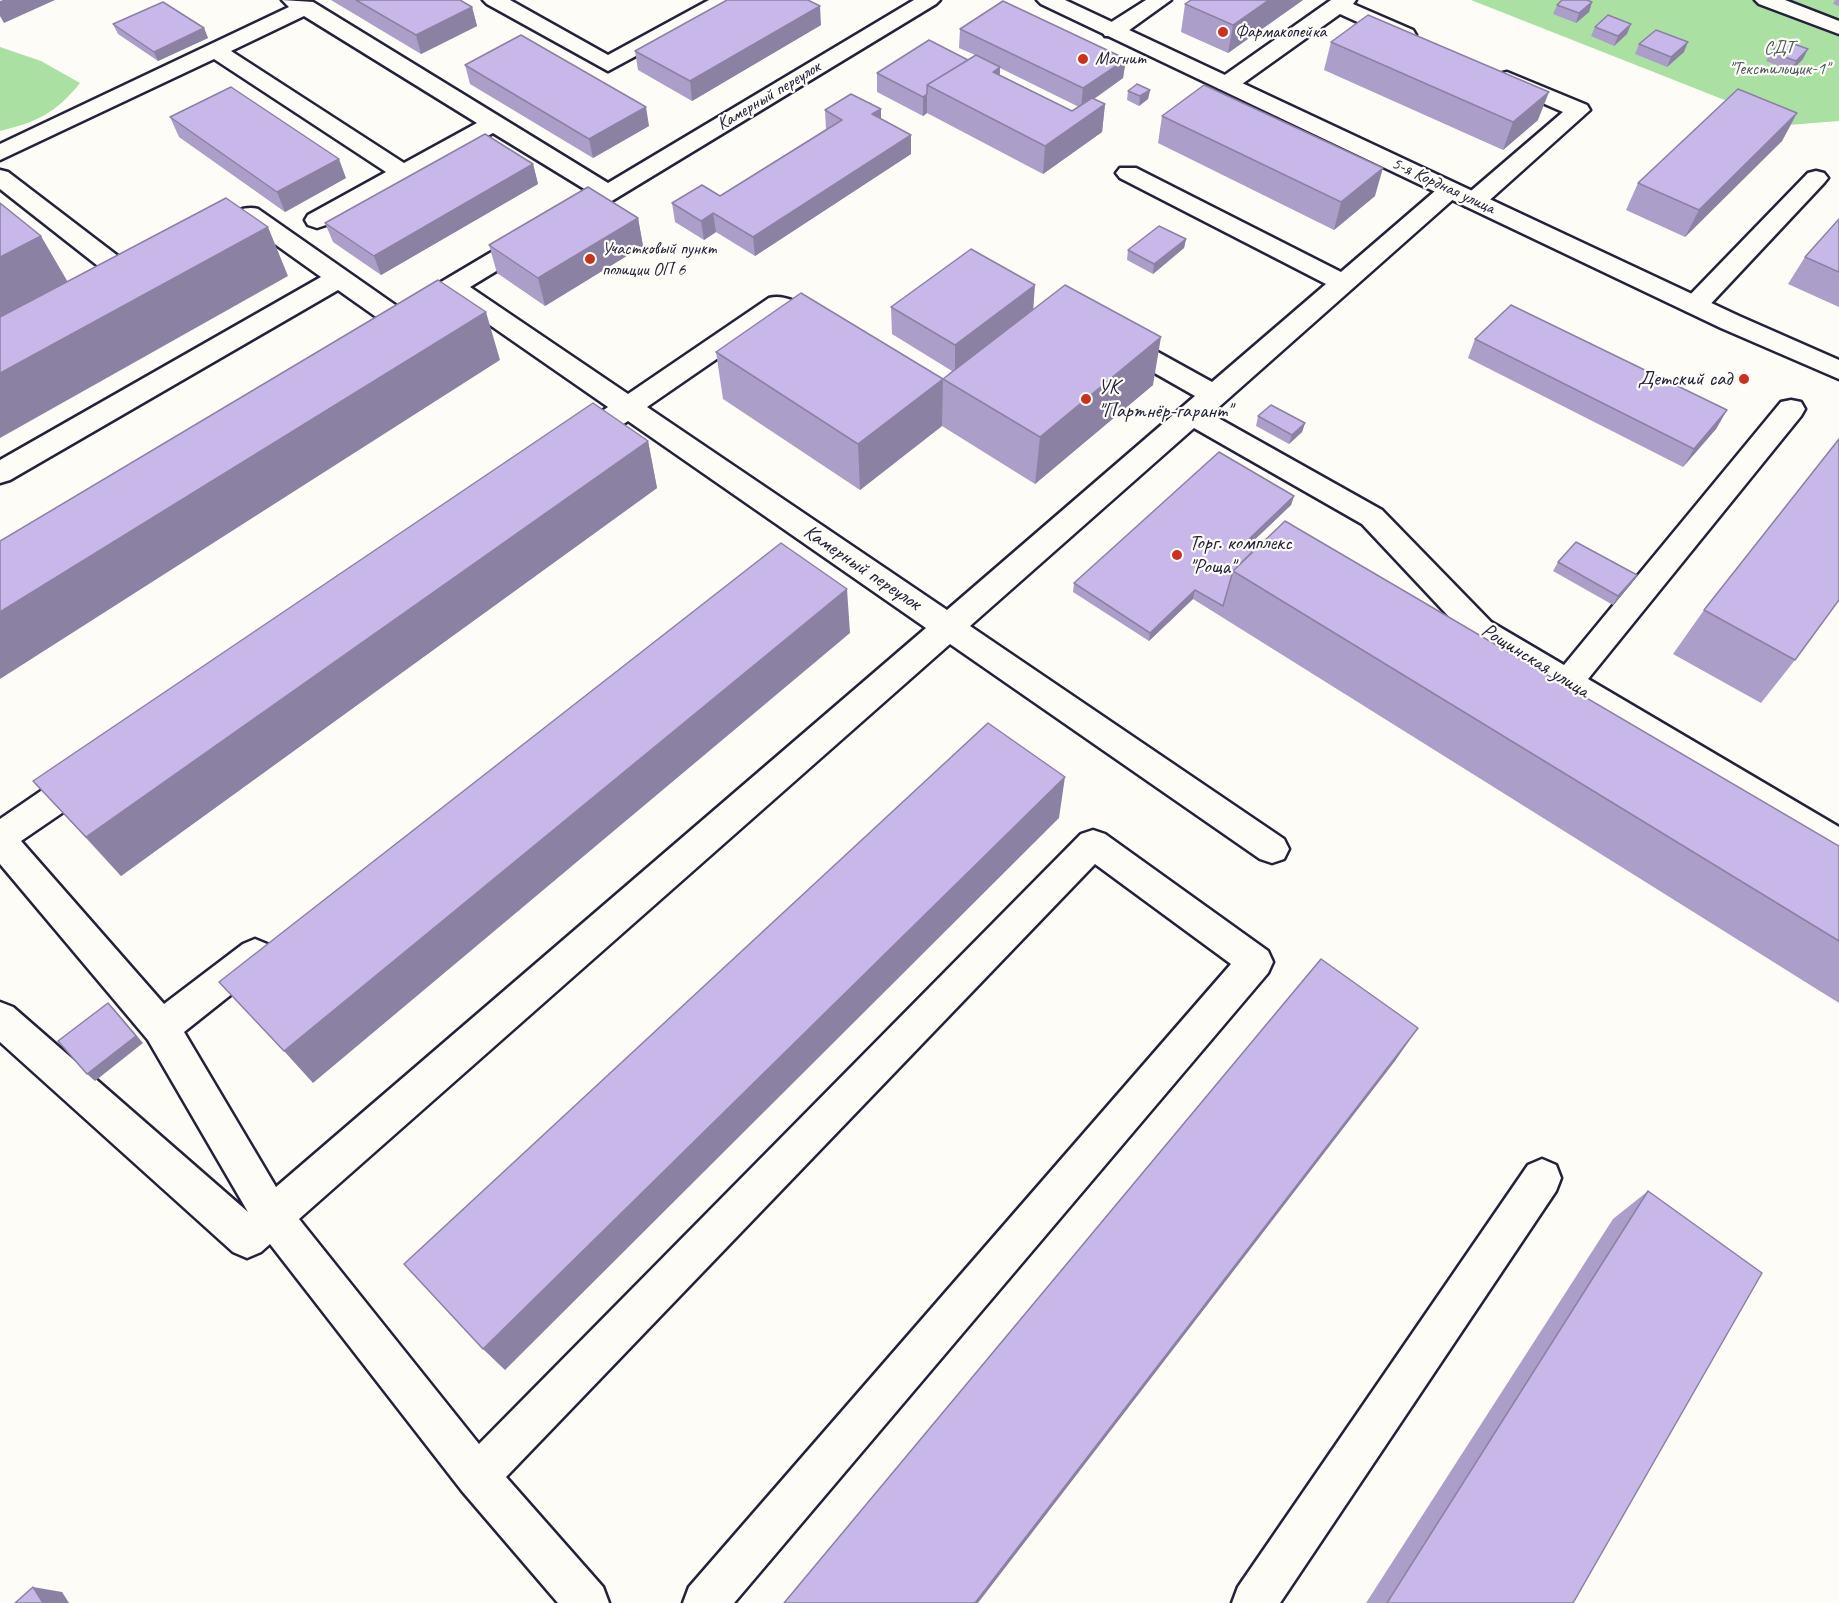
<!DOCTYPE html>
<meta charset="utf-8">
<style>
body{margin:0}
canvas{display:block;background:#fdfcf7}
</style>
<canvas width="1839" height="1603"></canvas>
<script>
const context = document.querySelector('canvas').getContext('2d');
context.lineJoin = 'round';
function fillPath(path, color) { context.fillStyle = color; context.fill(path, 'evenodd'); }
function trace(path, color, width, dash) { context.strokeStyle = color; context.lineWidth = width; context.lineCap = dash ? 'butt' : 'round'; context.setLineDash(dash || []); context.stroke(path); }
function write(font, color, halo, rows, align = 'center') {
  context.font = font + ' Caveat,sans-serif'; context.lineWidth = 4.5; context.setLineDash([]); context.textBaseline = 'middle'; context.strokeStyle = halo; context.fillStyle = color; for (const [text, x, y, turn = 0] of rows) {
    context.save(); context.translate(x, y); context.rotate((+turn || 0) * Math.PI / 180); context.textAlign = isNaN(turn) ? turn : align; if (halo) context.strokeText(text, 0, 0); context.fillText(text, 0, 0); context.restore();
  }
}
fillPath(new Path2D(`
 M1471,0h368v121l-51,4z
 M0,47l41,14 39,22c-24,30 -43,39 -80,48z`), '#abe0a3');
const minor = new Path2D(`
 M282,0l31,2 295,181 306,-183h26l-4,4 -466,283 158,107 141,-96c21,-6 44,15 62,26l4,6 -4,6 -9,3 -43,-23 -132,91 300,203 248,-214 -86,-49 -4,-6 4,-6 9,-3 9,3 85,47 114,-98 -206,-106 -4,-5 4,-5h16l205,104 101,-87 8,-2 8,2 4,5 -4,5 -247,219 171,96 109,112 73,43 217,-263 10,-2 10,2 4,7 -4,7 -213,263 251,148v31l-12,-4 -358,-216 -107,-114 -168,-96 -224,198 314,213 5,10 -5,10 -12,4 -12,-4 -310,-215 -651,575 180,225 602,-610 12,-4 12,4 163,117 5,11 -5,11 -534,630h-51l6,-16 542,-623 -136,-100 -589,613 97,110 6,16h-51l-96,-112 -192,-247 -9,8 -14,6 -14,-6 -233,-210v-40l13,5 235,205 -100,-172 -148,-176v-45l76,-52 12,-4 12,4 4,10 -4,10 -79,54 143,163 79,-60 12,-5 12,5 6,11 -6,11 -83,66 92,155 650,-559 -298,-207c-18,12 -40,35 -62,29l-4,-7 4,-7 42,-29 -157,-109 -29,18 -13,1 2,3 -4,6 -9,3 -9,-3 -51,-36 -328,190 -10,3v-23l321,-183 -73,-52c-15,8 -29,20 -46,15l-3,-5 3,-5c17,-9 37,-26 56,-21l143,100 3,-5 187,-111 -98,-60 -167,92 -9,3 -9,-3 -3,-5 3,-5 78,-43 -172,-113 -214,101v-16l289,-137zM304,16l173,107 -73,40 -173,-112z
 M483,0h27l98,55 101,-55h27l-4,4 -124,67 -121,-67z
 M1146,0h25l-50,36h-16l-3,-5 3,-5z
 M1331,0h25l-3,4 60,26 3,5 -3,5h-16l-57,-26 -105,75h-16l-3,-5 3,-5z
 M1755,0h30l54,21v13l-80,-30z
 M1507,72l80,33 3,5 -107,96 -9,2 -9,-2 -3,-5 3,-5 98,-84 -64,-28 -3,-5 3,-5z
 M0,170l8,2 123,94 13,-4 9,2 4,6c-8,12 -23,17 -36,14l-121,-95z
 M1816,171l8,2 4,5 -4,5 -120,128 -9,2 -9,-2 -4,-6 4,-6 122,-126z
 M1542,1159l14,6 5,13 -5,13 -276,412h-48l6,-16 290,-422z`);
const major = new Path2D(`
 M1037,0h28l674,316 100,44v19l-118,-51 -680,-324z`);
trace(minor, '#22223b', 5);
trace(major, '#22223b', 5);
fillPath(minor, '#fdfcf7');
fillPath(major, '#fdfcf7');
fillPath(new Path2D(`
 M331,0h129l12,7 5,19 -56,28z
 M1303,0l-75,53 -47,-21 4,-28z
 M1835,0h4v6l-6,-2z
 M1592,2l-3,10 -13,11 -23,-9 4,-9z
 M113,24l91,4 4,10 -50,23 -40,-27z
 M821,25l-129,76 -54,-31 -3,-19z
 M1595,27l32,7 -13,12 -23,-10z
 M960,29l166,30 -3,19 -29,21 11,5 -3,28 -59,42 -116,-61 -4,3 -46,-24v-19l91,-13 7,-5 -16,-7zM1000,68l79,39 -7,4 -72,-36z
 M1331,42l207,78 -35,30 -179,-80z
 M1639,44l45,8 -17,15 -32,-13z
 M1771,52l32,7 -12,12 -25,-10z
 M465,65l184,61 -56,32 -123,-74z
 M1150,90l-2,9 -9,7 -12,-6 1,-9z
 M881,109v10l30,16v19l-156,102 -39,-24 -12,8 -29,-18 -3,-19 48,-7 106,-67 -1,-19z
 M1797,113l-15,28 -97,96 -59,-27 12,-27z
 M1162,116l213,80 -41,34 -176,-87z
 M170,117l176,61 -61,34 -106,-75z
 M533,164l5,20 -157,91 -48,-33 -8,-19z
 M638,218l5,28 -98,60 -48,-33 -8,-28z
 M1839,219v88l-51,-23 17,-27z
 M1186,239l-2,9 -31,26 -26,-14 1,-10z
 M891,307l142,3 120,75 -118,99 -93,-58 -82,64 -137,-91 -7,-47 227,27 9,-8 -60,-37z
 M1475,339l252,71 -11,19 -33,38 -215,-109z
 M1258,416l47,7 -3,9 -13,12 -33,-18z
 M648,441l9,47 -536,388 -88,-95z
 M1294,496l-3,9 -40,38 588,303v157l-646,-404 -44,42 -76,-49 1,-9z
 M1558,562l79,13 -6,9 -18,21 -60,-34z
 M1704,610l91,50 -34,43 -88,-49z
 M1648,1191l-75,412h-207l247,-384z`), '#ab9ec8');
fillPath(new Path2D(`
 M3,0h52l-51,23 -4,-7v-15z
 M1269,0h34l-75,53 5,-28z
 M1592,2l-3,10 -13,11 3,-10z
 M820,6l1,19 -129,76 -2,-20z
 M472,7l5,19 -56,28 -5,-19z
 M1631,24l-4,10 -13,12 4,-10z
 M204,28l4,10 -50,23 -4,-9z
 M1688,42l-4,10 -17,15 4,-10z
 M1808,49l-5,10 -12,12 5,-10z
 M1126,59l-3,19 -42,30 2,-20z
 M1000,67l-1,28 -6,-23z
 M1150,90l-2,9 -9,7 1,-10z
 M1549,92l-11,28 -35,30 10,-28z
 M927,94v19l-4,3v-19z
 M1105,104l-3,28 -59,42 2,-28z
 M646,107l3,19 -56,32 -4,-19z
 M881,109v19l-9,-14z
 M1797,113l-15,28 -97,96 14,-27z
 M911,135v19l-156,102 -2,-19z
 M339,159l7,19 -61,34 -8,-20z
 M533,164l5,20 -157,91 -7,-19z
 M1383,168l-8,28 -41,34 7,-28z
 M713,213l3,19 -12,8 -3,-19z
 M638,218l5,28 -98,60 -7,-28z
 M268,227l20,49 -288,162v-65z
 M41,236l28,48 -69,35v-62z
 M1186,239l-2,9 -31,26 1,-10z
 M1035,285l-2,28 -78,60v-28z
 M486,312l14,48 -500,319v-67z
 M1161,337l-8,48 -118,99 5,-47z
 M943,379l-1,47 -82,64 -2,-46z
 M1727,410l-11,19 -33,38 11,-18z
 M1305,423l-3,9 -13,12 3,-9z
 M648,441l9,47 -536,388 -35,-39z
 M1294,496l-3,9 -47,45 3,-9z
 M1637,575l-6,9 -18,21 5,-9z
 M847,589l3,44 -537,450 -29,-32z
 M1195,590l-2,9 -44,42 1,-8z
 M1065,777l-6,41 -554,552 -22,-21z
 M108,1003l7,7 28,33 -48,38 -8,-7z
 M1418,1028l-23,33 -417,542h-3z
 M33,1587l29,5 7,11h-26z`), '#8b81a3');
const building = new Path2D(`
 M356,0h104l12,7 -56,28z
 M727,0h81l12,6 -130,75 -55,-30z
 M1191,0h78l-36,25 -48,-21z
 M1562,0h25l5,2 -13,11 -22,-8z
 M1003,1l123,58 -43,29 -123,-59z
 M163,2l41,26 -50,24 -41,-28z
 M1368,15l181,77 -36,30 -182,-80z
 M1608,15l23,9 -13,12 -23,-9z
 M1656,30l32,12 -17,15 -32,-13z
 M521,35l125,72 -57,32 -124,-74z
 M929,40l39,20 -41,25v9l-4,3 -46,-24z
 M1783,40l25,9 -12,12 -25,-9z
 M976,55l24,12 -7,5 79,39 20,-13 13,6 -60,42 -118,-61z
 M1137,84l13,6 -10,6 -12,-5z
 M1204,85l179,83 -42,34 -179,-86z
 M231,87l108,72 -62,33 -107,-75z
 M1738,89l59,24 -98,97 -61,-27z
 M851,94l30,15 -9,5 39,21 -158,102 -40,-24 -12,8 -29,-18 30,-18 18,11 122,-76 -17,-10z
 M485,134l48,30 -159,92 -49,-33z
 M588,187l50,31 -100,60 -49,-33z
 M226,198l42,29 -268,146v-56z
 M0,203l41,33 -41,21z
 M1839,219v53l-34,-15z
 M1159,226l27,13 -32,25 -26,-14z
 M971,249l64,36 -80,60 -64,-38z
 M438,280l48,32 -486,300v-71z
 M1065,285l96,52 -121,100 -97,-58z
 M801,293l142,86 -85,65 -142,-92z
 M1511,305l216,105 -33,39 -219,-110z
 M593,403l55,38 -562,396 -53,-56z
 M1271,405l34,18 -13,12 -34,-19z
 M1839,439v161l-44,60 -91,-50z
 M1219,452l75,44 -47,45 10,6 -24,24 -10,35 -28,-16 -45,43 -76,-50z
 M1285,521l554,325v95l-606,-370z
 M1576,542l61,33 -19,21 -60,-34z
 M781,543l66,46 -563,462 -65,-69z
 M988,723l77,54 -582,572 -79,-85z
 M1321,959l97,69 -443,575h-191z
 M108,1003l28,33 -49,38 -29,-33z
 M1648,1191l114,82 -189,330h-186z
 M33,1587l10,16h-28z`);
fillPath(building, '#c7b8e9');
trace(building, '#8b81a3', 1.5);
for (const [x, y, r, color] of [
 [1223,32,6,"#c8321e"],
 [1083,59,6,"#c8321e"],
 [590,259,6,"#c8321e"],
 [1744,379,6,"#c8321e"],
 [1086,399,6,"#c8321e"],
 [1177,555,6,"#c8321e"]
]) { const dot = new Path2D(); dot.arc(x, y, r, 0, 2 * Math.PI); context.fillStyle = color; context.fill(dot); trace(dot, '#fdfcf7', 2); }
write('18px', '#22223b', '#fdfcf7', [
 ["Фармакопейка",1235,32],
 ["Магнит",1095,59],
 ["Участковый пункт",602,249],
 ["полиции ОП 6",602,270]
], 'left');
write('18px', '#4b5b5a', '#fdfcf7', [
 ["СДТ",1779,48],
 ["\"Текстильщик-1\"",1779,69]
]);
write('18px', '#22223b', '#fdfcf7', [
 ["Камерный переулок",769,96,-31],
 ["5-я Кордная улица",1443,186,25]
]);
write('21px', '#22223b', '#fdfcf7', [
 ["Детский сад",1732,379,"right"],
 ["УК",1098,387],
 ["\"Партнёр-гарант\"",1098,411],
 ["Торг. комплекс",1189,543],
 ["\"Роща\"",1189,567]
], 'left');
write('21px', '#22223b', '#fdfcf7', [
 ["Камерный переулок",862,568,34],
 ["Рощинская улица",1535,661,32]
]);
</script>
